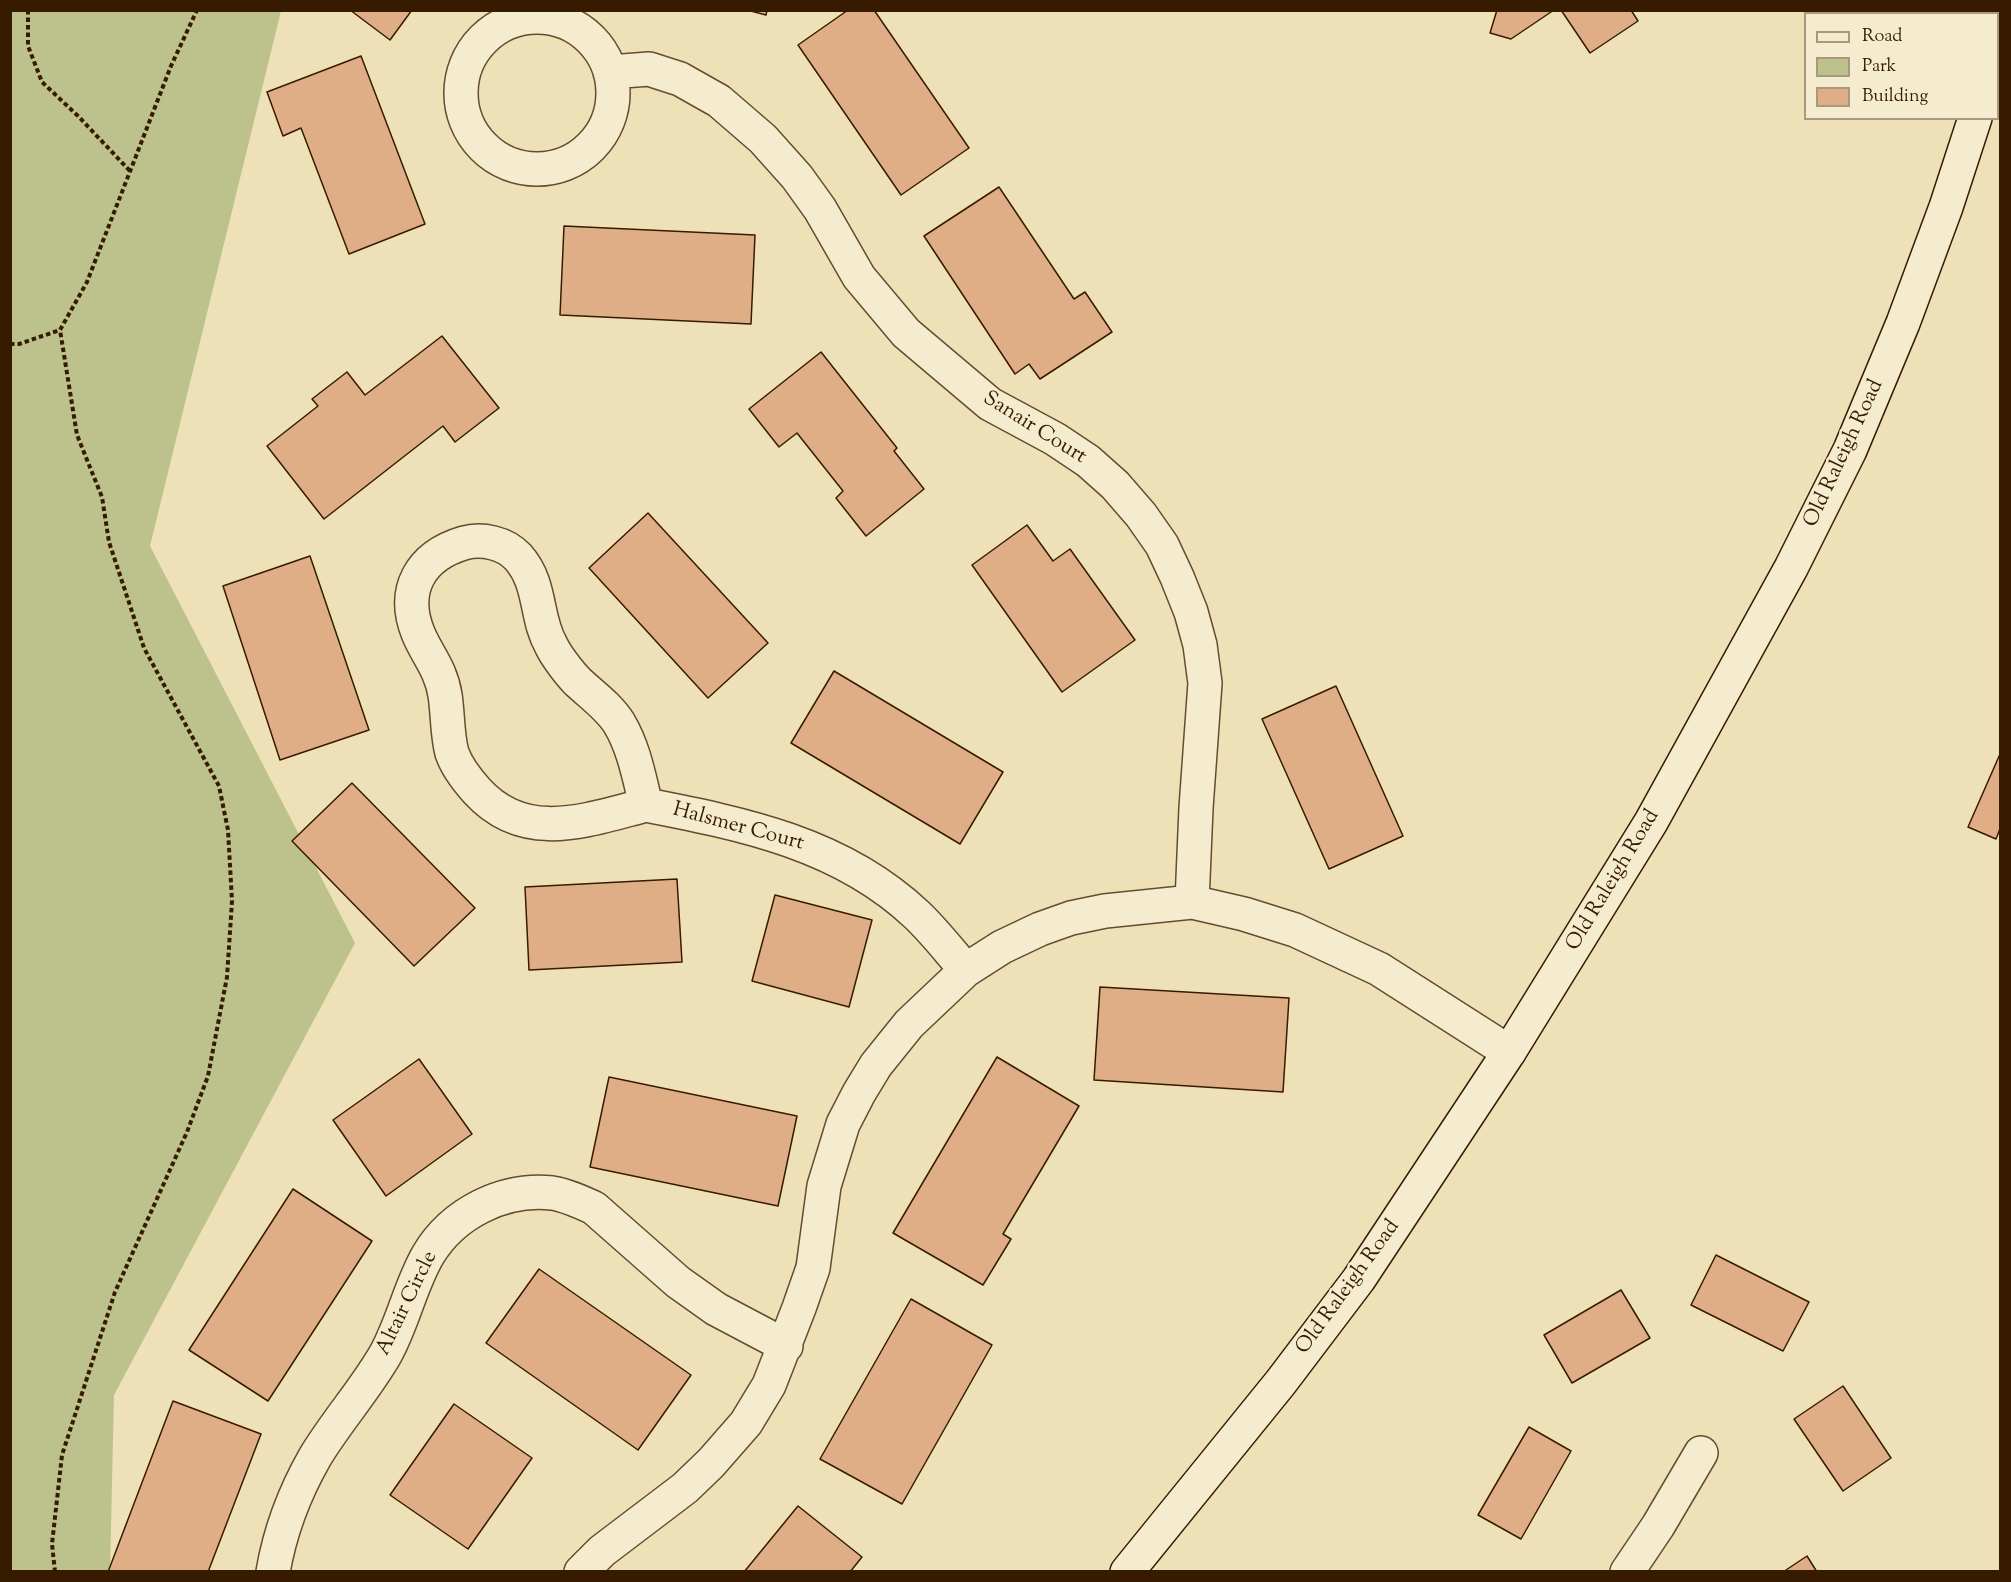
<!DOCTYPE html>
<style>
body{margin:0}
#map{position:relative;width:2011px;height:1582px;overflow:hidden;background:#efe1b7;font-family:"Sorts Mill Goudy",serif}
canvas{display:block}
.frame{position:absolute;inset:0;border:12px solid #361b00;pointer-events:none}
.legend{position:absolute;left:1804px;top:12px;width:195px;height:108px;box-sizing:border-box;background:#f5ecd0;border:2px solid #a9987d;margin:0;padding:8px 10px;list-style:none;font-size:18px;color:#361b00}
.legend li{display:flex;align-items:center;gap:12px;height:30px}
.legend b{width:30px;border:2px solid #a9987d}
</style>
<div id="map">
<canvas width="2011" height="1582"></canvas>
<div class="frame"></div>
<ul class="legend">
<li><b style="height:8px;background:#f5ecd0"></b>Road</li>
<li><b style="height:16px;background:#bdc28c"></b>Park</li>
<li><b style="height:16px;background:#dfae87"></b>Building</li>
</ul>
</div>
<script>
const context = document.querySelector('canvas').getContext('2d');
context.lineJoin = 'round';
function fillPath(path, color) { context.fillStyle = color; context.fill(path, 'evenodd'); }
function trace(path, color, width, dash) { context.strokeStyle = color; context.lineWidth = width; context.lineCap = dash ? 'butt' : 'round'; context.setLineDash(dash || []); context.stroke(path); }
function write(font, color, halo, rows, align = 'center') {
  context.font = font + ' "Sorts Mill Goudy",serif'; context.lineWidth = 5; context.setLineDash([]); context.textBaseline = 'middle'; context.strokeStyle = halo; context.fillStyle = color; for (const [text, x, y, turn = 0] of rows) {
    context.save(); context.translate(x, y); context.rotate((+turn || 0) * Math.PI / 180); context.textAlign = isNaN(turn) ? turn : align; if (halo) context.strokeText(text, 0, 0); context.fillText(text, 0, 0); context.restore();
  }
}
fillPath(new Path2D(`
 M11,11h270l-131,535 205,397 -241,452 -4,176 -99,1z`), '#bdc28c');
const building = new Path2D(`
 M350,10h62l-22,30z
 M747,10h20l-1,5z
 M848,10h26l95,138 -68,47 -103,-150z
 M1497,10h57l-43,29 -21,-6z
 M1561,10h70l7,11 -48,32z
 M361,56l64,168 -76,30 -48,-126 -18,8 -16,-44z
 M999,187l75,112 11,-7 27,40 -72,47 -11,-15 -14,10 -91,-138z
 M564,226l191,9 -4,89 -191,-9z
 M442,336l57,72 -44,34 -12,-16 -119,93 -57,-73 51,-40 -6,-7 35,-27 18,23z
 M821,352l76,96 -3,3 30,38 -58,47 -30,-38 7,-7 -46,-58 -18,14 -30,-38z
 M648,513l120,130 -60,55 -119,-130z
 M1027,525l26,36 17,-12 65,91 -73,52 -90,-127z
 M310,556l59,174 -89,30 -57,-174z
 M834,671l169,101 -43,72 -169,-101z
 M1336,686l67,150 -74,33 -67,-150z
 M2000,754v75l-4,10 -28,-12z
 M352,783l123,125 -61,58 -122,-125z
 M677,879l5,83 -153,8 -4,-83z
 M775,895l97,25 -23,87 -97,-26z
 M1100,987l189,11 -6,94 -189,-12z
 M997,1057l82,49 -76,128 8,5 -28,46 -90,-52z
 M419,1059l53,75 -86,62 -53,-76z
 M609,1077l188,39 -19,90 -188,-39z
 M293,1189l79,52 -104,160 -79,-51z
 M1716,1255l93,47 -26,49 -92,-46z
 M539,1269l152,106 -53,75 -152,-107z
 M1621,1290l29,48 -78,45 -28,-48z
 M911,1299l81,46 -90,159 -82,-45z
 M1843,1386l48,72 -48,33 -49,-72z
 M173,1401l88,33 -53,138h-100z
 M454,1404l78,54 -64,91 -78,-54z
 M1529,1427l42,24 -50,88 -43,-24z
 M798,1506l64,51 -12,15h-106z
 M1807,1556l10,16h-34z`);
fillPath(building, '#dfae87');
trace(building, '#361b00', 1.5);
const street = new Path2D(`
 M461 93a76 76 0 1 1 152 0a76 76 0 1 1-152 0Z
 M610,72l39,-3 31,10 39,22 44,38 34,38 23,32 39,68 47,56 84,71 65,35 33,22 27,24 26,30 21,30 15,32 14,35 9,33 5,38 -9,125 -4,94
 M646,805c-59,15 -121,39 -169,-14 -9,-10 -20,-24 -25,-38 -5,-18 -4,-39 -7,-58 -4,-26 -18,-40 -27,-62 -17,-43 2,-77 46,-90 18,-5 41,0 54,14 24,27 17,60 33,88 5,11 19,29 27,37 14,13 31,25 41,41 15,25 20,54 27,82 98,19 196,39 271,110 18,17 33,37 49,55
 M273,1572c7,-41 22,-80 42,-115 21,-35 49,-66 70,-102 18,-32 25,-69 43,-100 25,-42 75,-67 124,-62 14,2 29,9 42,15l84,74 38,27 70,37
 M581,1572l21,-21 83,-63 26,-25 35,-40 23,-38 30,-77 14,-40 11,-82 19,-62 16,-31 17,-28 33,-41 57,-54 36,-23 38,-18 31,-11 34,-7 87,-9 52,12 51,16 84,39 130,83
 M1627,1572l31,-46 43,-73`);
const secondary = new Path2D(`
 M1998,42l2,-11
 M1127,1572l154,-190 78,-103 150,-227 142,-230 140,-254 59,-118 53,-127 43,-116 29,-89`);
trace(street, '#644c2e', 36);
trace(secondary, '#361b00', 36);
trace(new Path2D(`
 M28,10v36l14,36 36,34 52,55
 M548,18l1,-8
 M10,344h9l41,-14 27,-48 84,-216 26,-56
 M55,1572l-3,-28 10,-89 53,-163 72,-160 21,-56 19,-99 5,-76 -4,-71 -9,-44 -75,-138 -35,-106 -7,-45 -25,-62 -17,-105`), '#361b00', 4, [4.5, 3]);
trace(street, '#f5ecd0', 33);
trace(secondary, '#f5ecd0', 33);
write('21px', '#361b00', '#f5ecd0', [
 ["Sanair Court",1034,429,32],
 ["Old Raleigh Road",1845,454,-65],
 ["Halsmer Court",738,828,15],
 ["Old Raleigh Road",1614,881,-59],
 ["Old Raleigh Road",1349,1288,-54],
 ["Altair Circle",408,1304,-64]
]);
</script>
